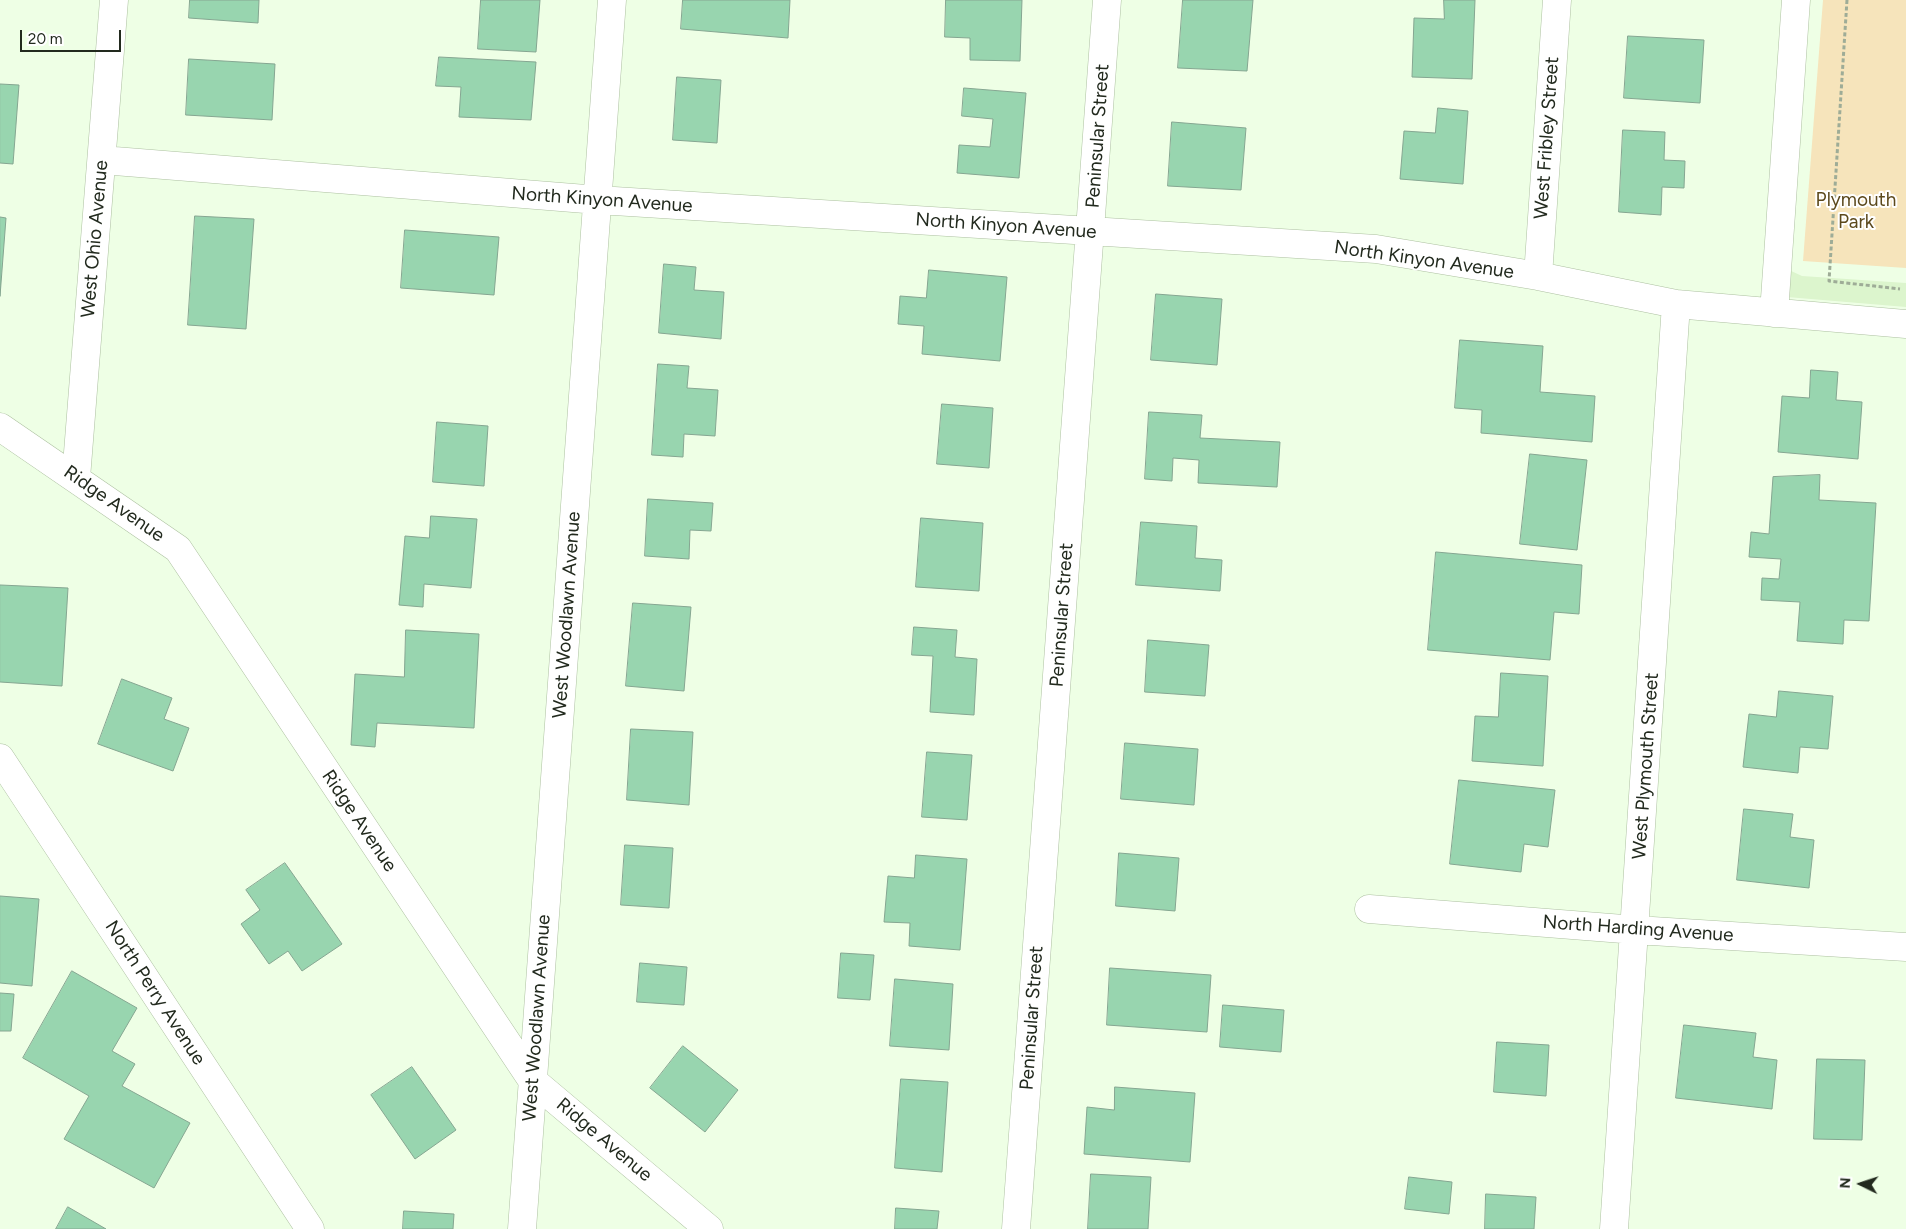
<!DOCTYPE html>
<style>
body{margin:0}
#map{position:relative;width:1906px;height:1229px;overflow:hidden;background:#eeffe5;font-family:Figtree,sans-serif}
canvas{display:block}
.north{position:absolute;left:1836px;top:1159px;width:50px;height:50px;-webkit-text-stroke:4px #fff;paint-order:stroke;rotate:274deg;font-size:14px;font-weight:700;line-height:20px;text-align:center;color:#222a1e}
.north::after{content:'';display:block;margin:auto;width:18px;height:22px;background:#222a1e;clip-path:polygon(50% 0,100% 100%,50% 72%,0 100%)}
.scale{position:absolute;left:20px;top:30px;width:101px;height:22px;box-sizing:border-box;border:2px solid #222a1e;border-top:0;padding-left:6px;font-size:15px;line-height:18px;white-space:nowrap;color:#222a1e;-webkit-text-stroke:4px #fff;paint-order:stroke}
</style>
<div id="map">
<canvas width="1906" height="1229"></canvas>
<div class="north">N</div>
<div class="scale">20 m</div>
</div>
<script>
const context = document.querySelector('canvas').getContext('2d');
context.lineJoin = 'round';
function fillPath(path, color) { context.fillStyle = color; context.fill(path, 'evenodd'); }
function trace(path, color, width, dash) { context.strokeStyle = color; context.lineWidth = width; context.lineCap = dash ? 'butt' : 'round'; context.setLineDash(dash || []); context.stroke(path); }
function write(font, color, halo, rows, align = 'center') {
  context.font = font + ' Figtree,sans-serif'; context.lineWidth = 4; context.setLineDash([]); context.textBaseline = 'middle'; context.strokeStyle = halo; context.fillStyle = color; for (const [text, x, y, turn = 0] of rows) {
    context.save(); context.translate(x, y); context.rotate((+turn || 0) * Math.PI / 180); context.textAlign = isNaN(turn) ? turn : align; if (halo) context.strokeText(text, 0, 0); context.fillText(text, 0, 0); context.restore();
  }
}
fillPath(new Path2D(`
 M1789,270l13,6 104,7v24l-119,-10z`), '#dcf5cd');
fillPath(new Path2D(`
 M1823,0h83v268l-103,-7z`), '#f6e4bb');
const building = new Path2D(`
 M190,0h69l-1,23 -69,-5z
 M481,0h59l-4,52 -58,-3z
 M683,0h107l-2,38 -107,-9z
 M946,0h76l-2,61 -50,-1v-22l-25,-1z
 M1183,0h70l-6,71 -69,-3z
 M1444,0h31l-3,79 -60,-2 2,-59 30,1z
 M1628,36l76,4 -4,63 -76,-5z
 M439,57l97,5 -5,58 -72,-3 2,-30 -25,-1z
 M189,59l86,5 -3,56 -86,-5z
 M677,77l44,3 -4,63 -44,-3z
 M0,84l19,1 -6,79 -13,-1z
 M964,88l62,5 -7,85 -62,-5 2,-28 31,2 3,-28 -31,-3z
 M1438,108l30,3 -5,73 -63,-5 4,-48 31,2z
 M1172,122l74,6 -5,62 -73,-4z
 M1623,130l42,2 -1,28 21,1 -1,27 -22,-1 -1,28 -42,-3z
 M195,216l59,3 -8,110 -58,-4z
 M0,217l6,1 -6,78z
 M405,230l94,7 -5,58 -93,-7z
 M664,264l32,3 -2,23 30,2 -3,47 -62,-6z
 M929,270l78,7 -7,84 -78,-7 2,-28 -26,-2 2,-28 26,2z
 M1156,294l66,5 -5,66 -66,-5z
 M1460,340l83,6 -3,46 55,4 -3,46 -111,-9 1,-23 -27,-2z
 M658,364l31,2 -2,22 31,2 -3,46 -31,-2 -1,23 -31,-2z
 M1811,370l27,2 -2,28 26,2 -4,57 -80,-7 4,-56 27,2z
 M942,404l51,4 -4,60 -52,-4z
 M1149,412l53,3 -2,23 80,4 -3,45 -79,-4 1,-23 -26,-2 -1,23 -27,-2z
 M437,422l51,4 -4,60 -51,-4z
 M1530,454l57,6 -10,90 -57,-6z
 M1820,475l-1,25 57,3 -7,118 -25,-1 -1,24 -46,-3 3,-39 -39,-2 1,-22 17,1 2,-20 -32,-2 2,-25 18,2 4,-57z
 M648,499l65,4 -2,28 -21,-1 -1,29 -44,-3z
 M431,516l46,3 -6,69 -47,-4 -1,23 -24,-2 6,-69 24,2z
 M921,518l62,5 -4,68 -63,-4z
 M1141,522l56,4 -2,32 27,2 -2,31 -84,-6z
 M1436,552l146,13 -3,49 -25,-2 -4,48 -122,-10z
 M0,585l68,3 -6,98 -62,-4z
 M633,603l58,4 -7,84 -58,-5z
 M914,627l43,3 -2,27 22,2 -3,56 -44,-3 3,-56 -21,-1z
 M406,630l73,4 -5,94 -97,-5 -2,24 -24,-2 4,-71 49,3z
 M1148,640l61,5 -4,51 -60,-4z
 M1501,673l47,3 -5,90 -71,-5 3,-45 23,1z
 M122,679l50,19 -8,21 25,9 -16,43 -75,-27z
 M1779,691l54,5 -5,53 -28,-2 -2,26 -55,-6 6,-53 27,3z
 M631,729l62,3 -4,73 -62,-5z
 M1125,743l73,6 -4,56 -73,-6z
 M927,752l45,3 -5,65 -45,-3z
 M1459,780l96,10 -7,57 -24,-3 -3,28 -71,-8z
 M1744,809l49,5 -3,23 24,3 -5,48 -72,-8z
 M625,845l48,3 -4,60 -48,-3z
 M1119,853l60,5 -4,53 -59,-5z
 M916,855l51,4 -7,91 -51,-4 1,-23 -26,-1 4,-46 26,2z
 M285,863l57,81 -40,27 -14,-20 -19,13 -28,-40 19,-14 -14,-20z
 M0,896l39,3 -7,87 -32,-3z
 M841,953l33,2 -4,45 -32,-2z
 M640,963l47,4 -3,38 -47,-3z
 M1110,968l101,7 -4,57 -100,-7z
 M72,971l65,37 -25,43 23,13 -13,22 68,37 -36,65 -90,-49 25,-43 -66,-38z
 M895,979l58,5 -4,66 -59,-4z
 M0,993l14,1 -3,37h-11z
 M1223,1005l61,5 -3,42 -61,-5z
 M1684,1025l72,8 -3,24 24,3 -5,49 -96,-11z
 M1497,1042l52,3 -3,51 -52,-4z
 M683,1046l55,44 -33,42 -55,-44z
 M1817,1059l48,1 -3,80 -48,-1z
 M412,1067l44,63 -41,29 -44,-64z
 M901,1079l47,3 -6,90 -47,-4z
 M1115,1087l80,6 -5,69 -106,-8 3,-47 27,3z
 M1091,1174l60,3 -3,52h-60z
 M1409,1177l43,5 -3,32 -44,-5z
 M1486,1194l50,3 -2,32h-49z
 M68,1207l38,22h-50z
 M896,1208l43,3 -2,18h-42z
 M404,1211l50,3 -1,15h-50z`);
fillPath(building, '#98d5af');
trace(building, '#85a691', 1);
const minor = new Path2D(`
 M102,160l496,40 778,49 162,27 138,28 230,20
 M1538,276l19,-276
 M1774,313l22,-313
 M0,427l178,122 354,531 177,149
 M76,478l38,-478
 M0,758l310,471
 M1369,909l267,21 270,17
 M522,1229l90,-1229
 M1016,1229l91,-1229
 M1614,1229l62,-925`);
trace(minor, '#adc0a1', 29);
trace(new Path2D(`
 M1847,0l-18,281 71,8`), '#9eac97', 3, [4, 2.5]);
trace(minor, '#fff', 28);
write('19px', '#222a1e', '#fff', [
 ["Peninsular Street",1098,136,-86],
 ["West Fribley Street",1547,138,-86],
 ["North Kinyon Avenue",602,200,4],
 ["North Kinyon Avenue",1006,226,4],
 ["West Ohio Avenue",95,239,-85],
 ["North Kinyon Avenue",1424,260,8],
 ["Ridge Avenue",114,504,35],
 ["West Woodlawn Avenue",567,615,-86],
 ["Peninsular Street",1062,615,-86],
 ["West Plymouth Street",1646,766,-86],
 ["Ridge Avenue",359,821,56],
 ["North Harding Avenue",1638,929,4],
 ["North Perry Avenue",155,993,57],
 ["West Woodlawn Avenue",537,1018,-86],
 ["Peninsular Street",1032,1018,-86],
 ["Ridge Avenue",604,1140,40]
]);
write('19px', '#5c491c', '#fff', [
 ["Plymouth",1856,200],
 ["Park",1856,222]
]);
</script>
